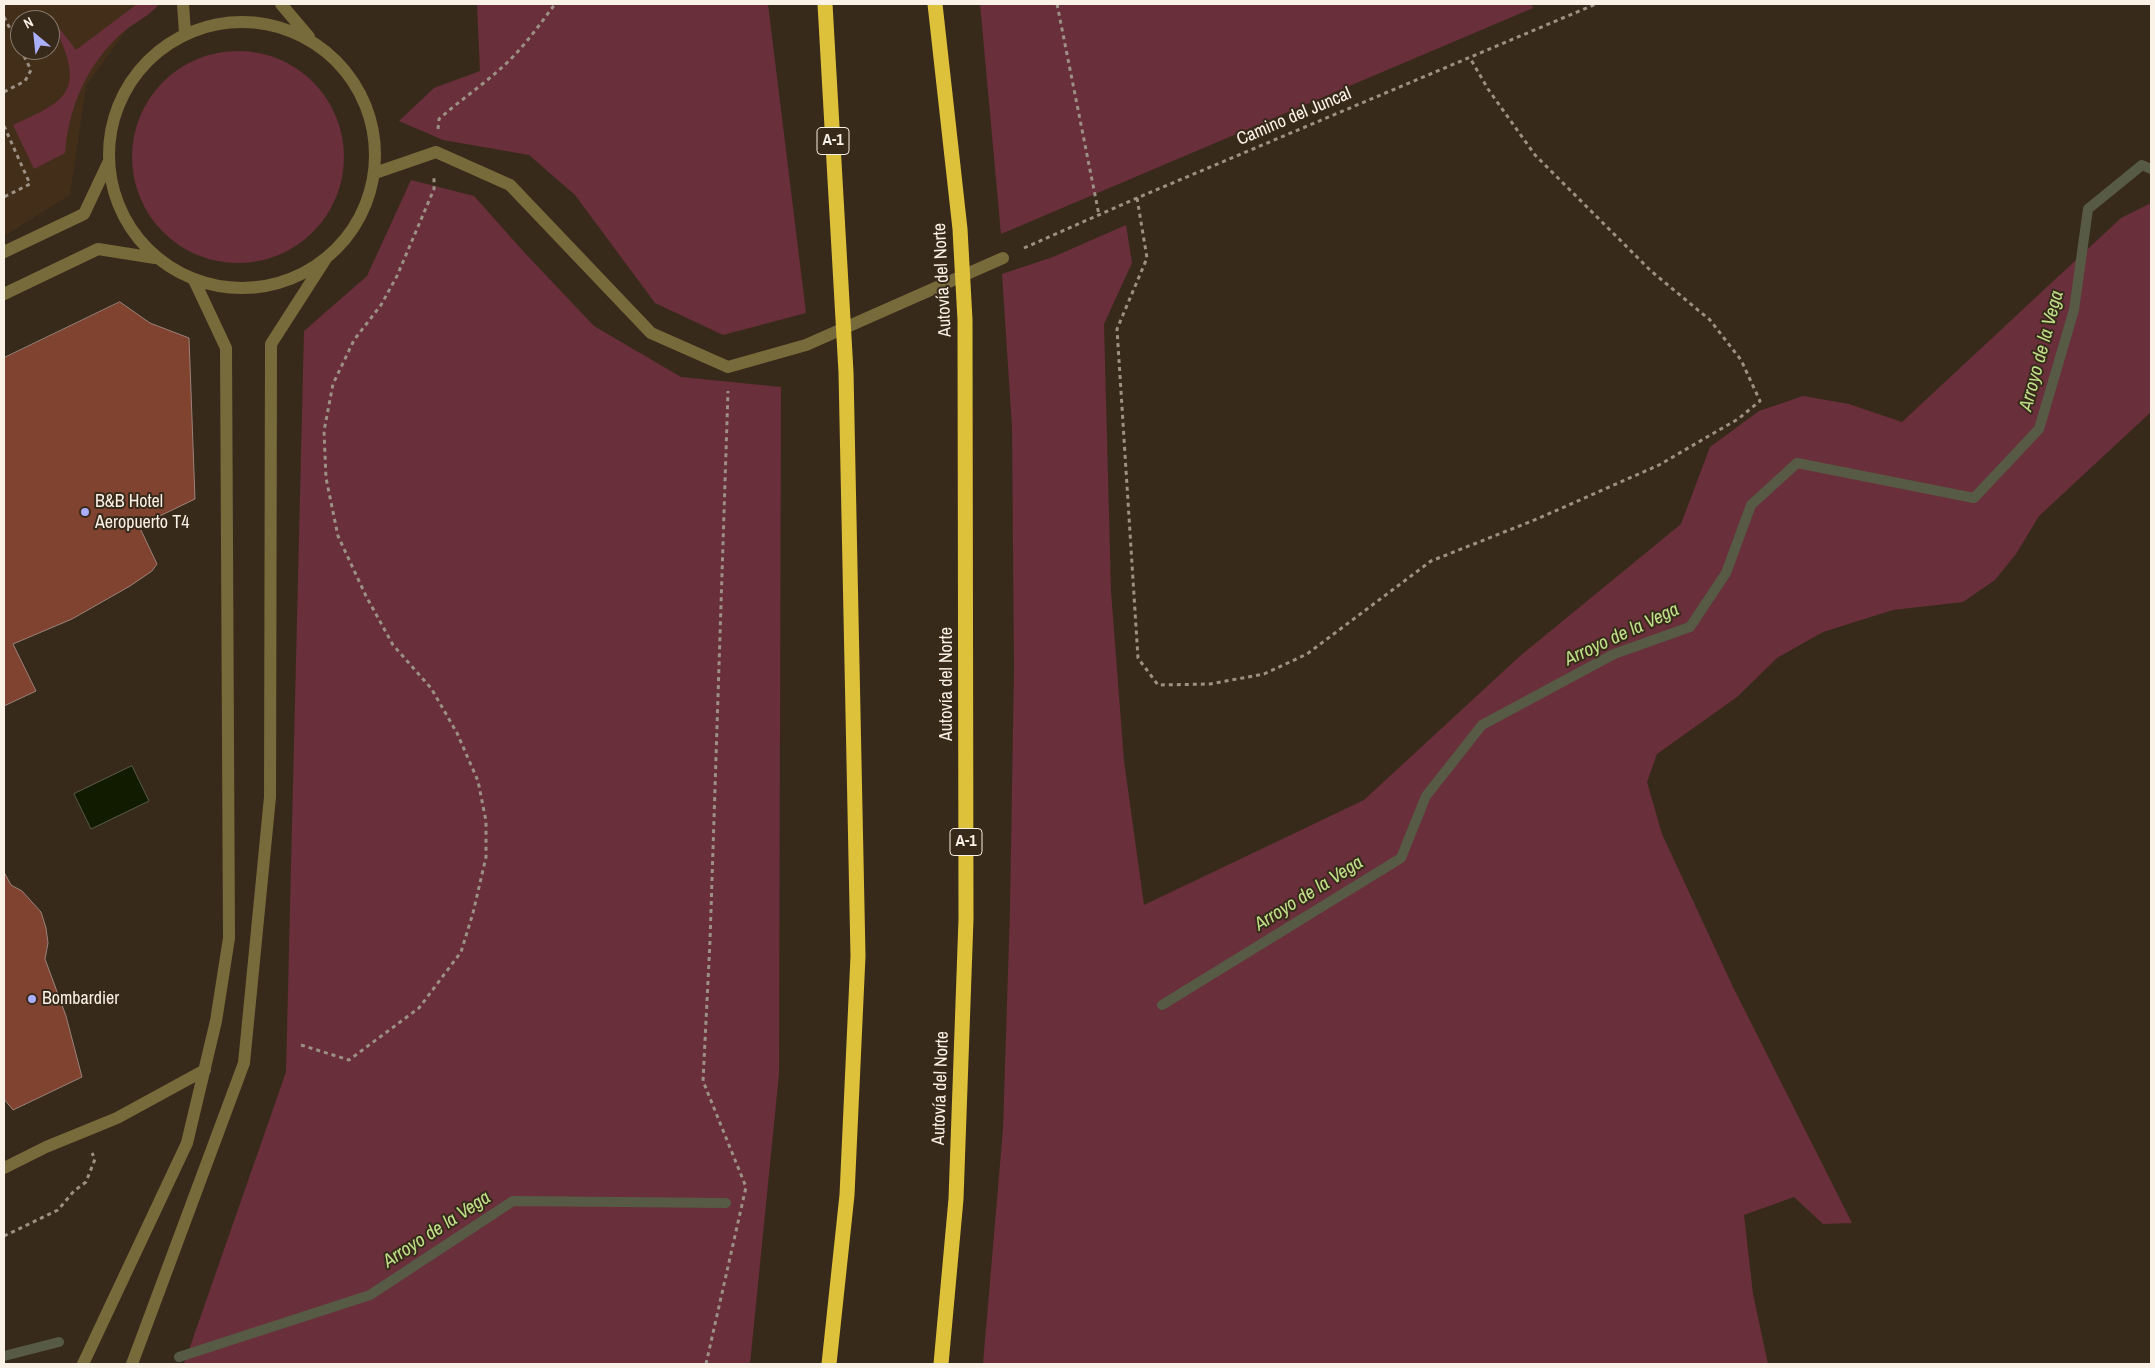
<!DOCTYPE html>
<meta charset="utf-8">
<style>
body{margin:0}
#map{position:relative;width:2155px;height:1368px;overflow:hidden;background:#382a1a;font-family:"Archivo Narrow",sans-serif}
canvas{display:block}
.frame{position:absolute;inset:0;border:5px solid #faf1e7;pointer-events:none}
.north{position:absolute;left:10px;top:10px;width:50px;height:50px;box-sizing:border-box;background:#382a1a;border:1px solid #867a6c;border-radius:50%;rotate:332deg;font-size:14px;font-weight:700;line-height:20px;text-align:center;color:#faf1e7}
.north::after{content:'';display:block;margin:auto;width:18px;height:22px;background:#acaffb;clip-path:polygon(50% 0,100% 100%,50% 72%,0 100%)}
</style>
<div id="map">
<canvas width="2155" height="1368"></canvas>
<div class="frame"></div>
<div class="north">N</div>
</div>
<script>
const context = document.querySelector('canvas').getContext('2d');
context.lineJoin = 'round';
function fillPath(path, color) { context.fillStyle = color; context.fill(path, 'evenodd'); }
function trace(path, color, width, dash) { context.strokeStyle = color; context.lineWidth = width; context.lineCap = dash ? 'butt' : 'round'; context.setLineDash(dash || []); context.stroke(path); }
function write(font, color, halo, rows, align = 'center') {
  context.font = font + ' "Archivo Narrow",sans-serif'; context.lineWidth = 4; context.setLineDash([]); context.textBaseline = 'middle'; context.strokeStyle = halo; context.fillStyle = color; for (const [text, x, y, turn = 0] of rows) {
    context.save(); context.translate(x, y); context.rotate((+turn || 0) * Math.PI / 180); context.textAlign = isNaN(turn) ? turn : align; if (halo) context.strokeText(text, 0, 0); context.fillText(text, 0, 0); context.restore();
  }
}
fillPath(new Path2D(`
 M4,4h152l-24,18 -46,64 -16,109 -66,41zM20,20h30v30h-30z`), '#422e19');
fillPath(new Path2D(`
 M137,4h22c-9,12 -24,18 -36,28 -36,32 -54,74 -58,121l-31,16 -21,-44c53,-24 72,-33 44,-93l3,-3 16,21z
 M477,4h291l38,309 -83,22 -68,-32 -80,-108 -46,-40 -86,-15 -44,-19 35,-33 46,-17z
 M980,4h551l2,4 -532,226z
 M132 157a106 106 0 1 1 212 0a106 106 0 1 1-212 0Z
 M411,180l63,16 49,55 71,75 87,51 100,10 -2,687 -29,290h-566l102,-292 18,-741 63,-55z
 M2151,203v209l-112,104 -23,38 -21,26 -32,22 -70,8 -70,22 -46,26 -40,39 -80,57 -10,28 15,52 72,155 118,234 -29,1 -29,-27 -50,18 9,79 15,70h-785l20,-235 7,-220 4,-240 -2,-242 -10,-153 51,-17 73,-32 6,38 -28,61 7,267 13,170 20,144 220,-105 156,-144 161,-132 29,-77 49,-36 44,-15 46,8 53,18 219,-204z`), '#692f3b');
const water = new Path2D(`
 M132,766l17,35 -58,28 -17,-35z`);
fillPath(water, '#111b00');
trace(water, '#575b45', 1);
trace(new Path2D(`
 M1162,1005l239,-147 25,-62 56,-71 132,-71 76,-27 36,-54 25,-68 46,-42 177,35 65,-69 35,-119 14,-101 54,-44 9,4
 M4,1356l55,-14
 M179,1357l191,-62 143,-94 213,2`), '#575b45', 10);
const building = new Path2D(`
 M120,302l30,21 39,15 6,161 -56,27 18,38 -5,7 -22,15 -58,33 -59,25 23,47 -32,15v-348z
 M4,872l7,13 11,6 19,21 5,16 2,15 -3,16 21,57 16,61 -69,33 -9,-11z`);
fillPath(building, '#80432f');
trace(building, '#9b827a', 1);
trace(new Path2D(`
 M1057,4l42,211
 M4,17l16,31
 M4,92l21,-11 6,-11 -10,-20
 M4,126l26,58 -26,13
 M438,129l1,-10c19,-17 41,-32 60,-49 22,-19 39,-43 56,-66
 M1137,198l10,60 -30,71 21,329 20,27 52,-1 54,-10 43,-20 124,-93 106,-42 122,-54 79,-46 22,-18 -19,-41 -31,-40 -59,-49 -116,-116 -47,-66 -18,-31
 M1024,248l113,-50 459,-194
 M301,1045l48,15 70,-52 42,-56 12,-39 13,-56v-36l-8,-40 -21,-48 -26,-45 -38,-43 -27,-49 -28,-60 -12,-58 -2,-47 9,-47 21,-44 27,-35 16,-29 37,-87v-11
 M4,1236l54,-26 16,-19 12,-9 9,-23 -3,-6
 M706,1364l40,-177 -43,-106 7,-140 18,-550`), '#9c9184', 3, [4, 4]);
trace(new Path2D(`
 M183,4l2,29
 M281,4l28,33
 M109 155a133 133 0 1 1 266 0a133 133 0 1 1-266 0Z
 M375,173l61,-21 74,33 141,148 77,34 78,-22 197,-87
 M4,252l80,-38 24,-51
 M4,294l94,-45 57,9
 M4,1168l42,-21 71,-29 88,-48
 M83,1364l104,-221 29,-122 13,-83 -3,-590 -32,-68
 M132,1364l112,-301 26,-266 1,-453 54,-84`), '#776b3c', 12);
trace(new Path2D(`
 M825,4l21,368 12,584 -11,239 -18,169
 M935,4l25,225 5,91 1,599 -10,280 -15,165`), '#dec13a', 15);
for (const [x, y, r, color] of [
 [85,512,5,"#acaffb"],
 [32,999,5,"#acaffb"]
]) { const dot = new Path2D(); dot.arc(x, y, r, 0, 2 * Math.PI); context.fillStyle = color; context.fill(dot); trace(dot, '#382a1a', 2); }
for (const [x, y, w] of [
 [833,141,32],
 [966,842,32]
]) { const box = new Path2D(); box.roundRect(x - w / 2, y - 13.5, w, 27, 4); context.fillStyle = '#382a1a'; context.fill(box); trace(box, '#faf1e7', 1); }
write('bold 16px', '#faf1e7', null, [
 ["A-1",833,141],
 ["A-1",966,842]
]);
write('18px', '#faf1e7', '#382a1a', [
 ["Camino del Juncal",1294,117,-23],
 ["Autovía del Norte",943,280,-93],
 ["Autovía del Norte",947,684,-90],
 ["Autovía del Norte",941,1088,-88]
]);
write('18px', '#faf1e7', '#382a1a', [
 ["B&B Hotel",95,502],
 ["Aeropuerto T4",95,523],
 ["Bombardier",42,999]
], 'left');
write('italic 19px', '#bfe088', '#382a1a', [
 ["Arroyo de la Vega",2042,351,-75],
 ["Arroyo de la Vega",1622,635,-25],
 ["Arroyo de la Vega",1309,894,-32],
 ["Arroyo de la Vega",437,1230,-33]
]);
</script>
